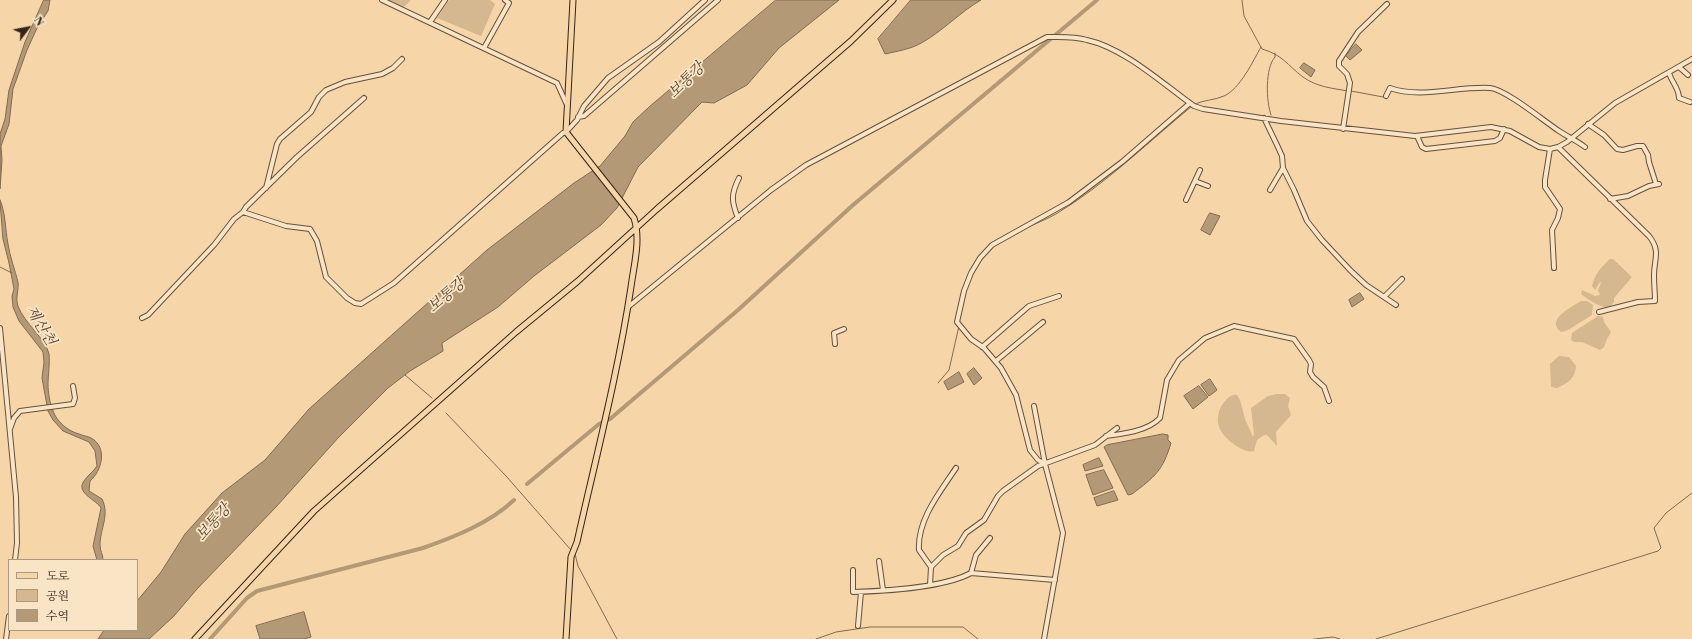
<!DOCTYPE html>
<meta charset="utf-8">
<style>
body{margin:0}
#map{position:relative;width:1692px;height:639px;overflow:hidden;background:#f6d5a8;font-family:"Libre Bodoni","Noto Serif KR",serif}
canvas{display:block}
.legend{position:absolute;left:8px;top:559px;width:130px;height:72px;box-sizing:border-box;background:#f9e4c6;border:1px solid #aa9881;margin:0;padding:5px 7px;list-style:none;font-size:12px;color:#332519}
.legend li{display:flex;align-items:center;gap:8px;height:20px}
.legend b{width:20px;border:1px solid #aa9881}
.north{position:absolute;left:8px;top:8px;width:40px;height:40px;-webkit-text-stroke:3px #f9e4c6;paint-order:stroke;rotate:58deg;font-size:11px;font-weight:700;line-height:16px;text-align:center;color:#332519}
.north::after{content:'';display:block;margin:auto;width:14px;height:18px;background:#332519;clip-path:polygon(50% 0,100% 100%,50% 72%,0 100%)}
</style>
<div id="map">
<canvas width="1692" height="639"></canvas>
<ul class="legend">
<li><b style="height:5px;background:#f6d5a8"></b>도로</li>
<li><b style="height:11px;background:#d5b790"></b>공원</li>
<li><b style="height:11px;background:#b49977"></b>수역</li>
</ul>
<div class="north">N</div>
</div>
<script>
const context = document.querySelector('canvas').getContext('2d');
context.lineJoin = 'round';
function fillPath(path, color) { context.fillStyle = color; context.fill(path, 'evenodd'); }
function trace(path, color, width, dash) { context.strokeStyle = color; context.lineWidth = width; context.lineCap = dash ? 'butt' : 'round'; context.setLineDash(dash || []); context.stroke(path); }
function write(font, color, halo, rows, align = 'center') {
  context.font = font + ' "Libre Bodoni","Noto Serif KR",serif'; context.lineWidth = 3.5; context.setLineDash([]); context.textBaseline = 'middle'; context.strokeStyle = halo; context.fillStyle = color; for (const [text, x, y, turn = 0] of rows) {
    context.save(); context.translate(x, y); context.rotate((+turn || 0) * Math.PI / 180); context.textAlign = isNaN(turn) ? turn : align; if (halo) context.strokeText(text, 0, 0); context.fillText(text, 0, 0); context.restore();
  }
}
fillPath(new Path2D(`
 M386,0h25l-8,8z
 M449,0h41l5,4 -14,32 -44,-18z
 M1610,259h3l19,18 -18,21v4l-5,6c-10,-1 -20,-8 -28,-14l1,-4 13,6 5,-1 -2,-5 3,-7 -1,-1 -5,8 -3,-4c3,-12 9,-19 18,-27z
 M1581,301h6l6,4 -1,10 -24,15 -7,2c-16,-13 11,-25 20,-31z
 M1598,316l5,1 1,5 7,10 -4,7 -3,8 -4,3 -18,-8h-8l-3,-2 1,-7z
 M1559,356l10,1 7,9c-1,13 -8,17 -19,22l-6,-1 -1,-23z
 M1277,394h8l5,4 -2,8 3,9 -15,17 1,14 -10,-11h-3l-7,5 -3,11c-10,3 -28,-11 -33,-20 -6,-9 -3,-24 5,-31 3,-3 6,-6 11,-5l3,5 5,19 8,18 1,-3 -3,-26 17,-12z`), '#d5b790');
const water = new Path2D(`
 M44,0h6l-2,11 -10,15 -11,24 -14,39 -4,35 -8,22 1,14 -2,29v-55l5,-15 4,-29 16,-48z
 M776,0h63l-60,48 -32,37 -33,18 -12,-1 -64,65 -21,41 -16,17 -67,51 -36,31 -56,36 1,8 -33,20 -22,17 -50,50 -62,69 -79,82 -23,27 -25,23h-51l6,-9h33v-29l24,-29 24,-38 37,-41 43,-33 44,-51 178,-159 87,-67 26,-17 25,-30 8,-14 16,-15z
 M911,0h70c-21,12 -37,30 -58,42 -11,7 -25,9 -38,12l-7,-15z
 M1356,44l6,6 -12,10 -4,-4z
 M1304,63l11,7 -4,7 -11,-9z
 M0,200c6,14 5,29 8,44 2,13 7,26 10,38 1,8 -3,16 0,24 6,17 28,33 31,48 1,10 -1,21 -1,30 0,8 2,20 5,27 4,11 15,20 26,23 4,2 9,2 12,4 17,9 11,33 -1,43l-1,10 13,8c8,16 -2,30 -2,46 0,6 3,9 3,15h-6l-4,-14 8,-38c-4,-8 -26,-15 -17,-27 3,-5 9,-9 13,-15l-2,-15 -6,-9 -26,-11 -10,-11 -5,-9 -6,-33 2,-16 -1,-10 -24,-31 -6,-14 -1,-11 2,-7 -5,-26 -6,-24z
 M1210,213l10,3 -10,19 -9,-5z
 M1360,293l4,6 -12,8 -3,-7z
 M974,368l8,10 -8,7 -7,-11z
 M959,372l5,10 -16,8 -4,-8z
 M1210,379l7,11 -8,6 -8,-11z
 M1199,386l9,11 -15,12 -9,-13z
 M1163,434l5,1v5l3,3c-8,27 -16,34 -39,51l-4,1 -24,-48 3,-2z
 M1099,458l4,8 -18,5 -2,-6z
 M1104,470l9,18 -20,7 -7,-20z
 M1114,491l4,9 -21,6 -3,-8z
 M304,612l7,25 -7,2h-44l-4,-13z`);
fillPath(water, '#b49977');
trace(water, '#806b51', 1);
trace(new Path2D(`
 M1242,0l2,16 18,33c21,6 25,16 41,28 14,10 28,11 45,14
 M1351,91l32,6
 M1195,104c9,-4 20,-4 29,-8 16,-7 29,-35 37,-49
 M1271,115c-5,-14 -6,-47 4,-58v-4
 M1028,227c9,-4 19,-8 28,-13 50,-30 91,-71 136,-108
 M0,267l12,6
 M405,375l27,23
 M938,383l11,-13 10,-44
 M446,413l60,63 65,74
 M575,554l3,12 39,73
 M816,639l20,-7 34,-5h93l15,12
 M1314,639l19,-2 7,2
 M1376,639l282,-88 3,-3 -7,-20 12,-15 26,-20`), '#806b51', 1);
trace(new Path2D(`
 M527,484l72,-60 11,-5 128,-109 115,-105 244,-205
 M210,639l37,-41 10,-7 166,-43c31,-11 67,-25 91,-48`), '#b49977', 4);
const minor = new Path2D(`
 M382,0l175,83 10,22
 M430,22l15,-22
 M484,48l25,-45 -4,-3
 M1679,67l9,8
 M1669,73c3,10 10,15 10,25l11,4
 M1386,96l4,-8c31,11 67,-2 100,0 15,1 54,33 69,43 9,6 17,9 26,16
 M578,117l6,-1 134,-116
 M1264,118l13,27 5,11 1,12 11,22 13,31 15,19 29,31 15,14 30,20
 M1588,124l16,11 13,14 6,1 14,-4h6l5,9 1,7 7,22
 M1343,129l7,-46 -3,-9 -8,-8v-5l19,-29 29,-28
 M1417,136l5,11 4,2 69,-8 5,-3 4,-9
 M1558,147l91,89c12,15 5,23 5,39 0,9 1,18 1,26l-17,1 -39,10
 M1550,149l-5,31v7l15,22 -2,9 -6,12 2,38
 M1195,181l13,5
 M266,188l11,-44 3,-5 31,-27 8,-15 7,-7 19,-8 37,-8 11,-6 9,-9
 M1270,190l13,-22
 M1610,199l18,-3 21,-10 10,-2
 M1186,200l14,-30
 M243,212l43,14 24,3 7,12 9,36 21,21 8,5 6,1 33,-21 169,-150 3,-1 11,-12 7,-14 24,-28 51,-36 46,-42
 M738,218c-7,-17 -7,-24 1,-40
 M1384,297l18,-18
 M628,307l143,-117 35,-25 241,-128c13,0 27,-1 40,3 37,8 76,44 107,66l9,3 78,12 134,15 76,-9 19,4 29,16 11,2 8,-2 9,-5 48,-39 77,-44
 M142,318l6,-3 66,-70 20,-26 9,-7 3,-5 51,-50 67,-59
 M0,328l16,169 1,46 -2,17
 M835,344l-1,-11 10,-4
 M982,347l47,-41 30,-10
 M996,361l47,-39
 M1034,406l11,58 18,69 -19,106
 M10,429l4,-11 6,-7 53,-7 2,-6 -2,-12
 M1106,436c17,-2 42,-5 54,-18l7,-38 12,-20 26,-22 29,-12 60,13 15,21 2,4 -1,8 3,5 11,10 5,14
 M1045,464l-7,-4 -8,-10 -14,-55 -15,-27 -17,-20 -13,-9 -14,-17 7,-31 7,-18 9,-15 12,-13 77,-43 53,-40 68,-59
 M879,561l4,29
 M931,567l-12,-17c-2,-30 21,-58 37,-82
 M853,570v22c33,-1 90,-4 118,-19l5,-18 14,-17
 M971,573l84,7
 M930,585l1,-18 12,-12 15,-9 8,-13 18,-13 14,-24 5,-5 35,-25 57,-21 22,-17
 M858,626l3,-34
 M6,639l3,-23`);
const major = new Path2D(`
 M195,639l119,-128 202,-179 62,-51 79,-72 194,-168 42,-41
 M566,639l5,-82 6,-15c19,-85 41,-169 54,-255 3,-23 10,-47 3,-69l-68,-86 7,-132`);
trace(minor, '#64513d', 6);
trace(major, '#332519', 7);
trace(minor, '#f9e4c6', 4);
trace(major, '#f6d5a8', 5);
write('italic 15px', '#5a4835', '#f9e4c6', [
 ["보통강",687,81,-44],
 ["보통강",447,296,-40],
 ["제산천",40,326,59],
 ["보통강",214,523,-48]
]);
</script>
